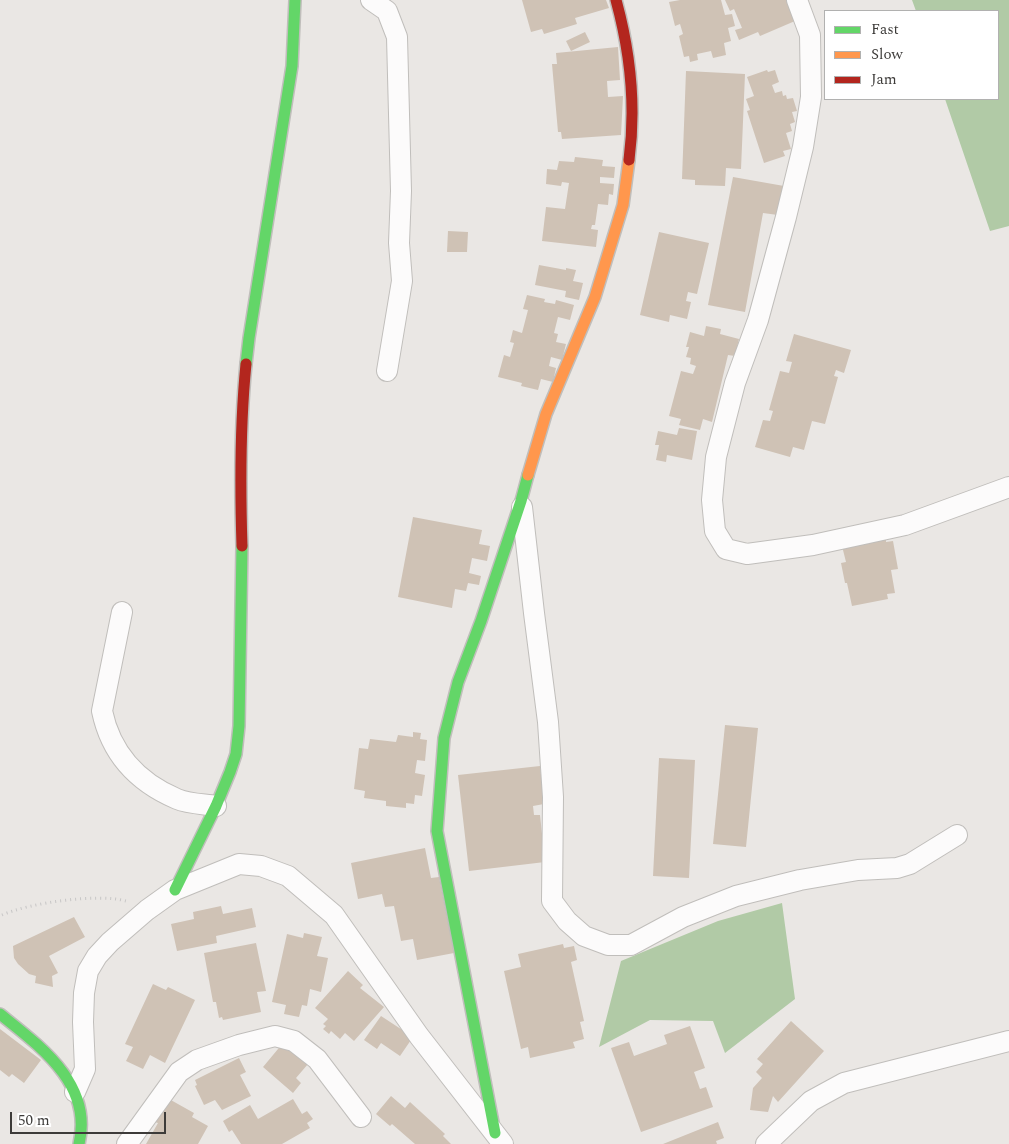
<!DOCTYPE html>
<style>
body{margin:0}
#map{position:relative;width:1009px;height:1144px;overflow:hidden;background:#eae7e4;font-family:Spectral,serif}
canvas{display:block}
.legend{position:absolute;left:824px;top:10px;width:175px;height:90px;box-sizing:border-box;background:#fff;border:1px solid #b1b1b0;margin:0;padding:6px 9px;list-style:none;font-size:15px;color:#3d3b39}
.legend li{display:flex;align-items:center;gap:10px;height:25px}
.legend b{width:25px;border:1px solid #b1b1b0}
.scale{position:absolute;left:10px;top:1112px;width:156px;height:22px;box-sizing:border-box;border:2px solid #3d3b39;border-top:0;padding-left:6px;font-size:15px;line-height:18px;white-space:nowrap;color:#3d3b39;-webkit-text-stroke:4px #fff;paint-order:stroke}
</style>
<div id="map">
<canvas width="1009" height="1144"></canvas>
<ul class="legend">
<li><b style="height:6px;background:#63d668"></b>Fast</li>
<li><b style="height:6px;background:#ff974d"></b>Slow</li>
<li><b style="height:6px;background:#b3261e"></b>Jam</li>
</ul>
<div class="scale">50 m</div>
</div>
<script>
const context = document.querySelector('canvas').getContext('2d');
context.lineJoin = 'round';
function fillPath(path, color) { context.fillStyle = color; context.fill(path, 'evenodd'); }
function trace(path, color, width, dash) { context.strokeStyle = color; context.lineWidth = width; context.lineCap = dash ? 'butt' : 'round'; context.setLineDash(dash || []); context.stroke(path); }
fillPath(new Path2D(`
 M912,0h97v226l-19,5 -45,-132h53v-88h-82z
 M782,903l13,96 -70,54 -12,-32 -63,-1 -51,27 22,-86 97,-40z`), '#b1caa6');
fillPath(new Path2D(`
 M522,0h84l3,8 -34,10 2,6 -33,10 -2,-5 -11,3z
 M680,0h41l4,15 7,-1 3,12 -7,2 3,13 -7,2 2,12 -13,3 -2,-7 -14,3 1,6 -8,2 -1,-6 -5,1 -5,-21 4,-2 -3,-10 -5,2 -6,-24z
 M725,0h61l9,21 -35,15 -2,-4 -19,8 -4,-10 7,-2 -8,-19 -4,2z
 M585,32l5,10 -19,9 -5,-10z
 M618,47l2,33 -13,1 1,16 15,-1 -2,39 -59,4 -1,-7h-3l-6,-68h5l-1,-11z
 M767,70l1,2 7,-2 4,12 -7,3 3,8 7,-2 1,5 3,-1 1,4 6,-1 4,13 -5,1 3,10 -5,2 2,7 -6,2 5,16 -8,2 2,5 -21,7 -17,-52 3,-1 -4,-11 8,-3 -7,-19z
 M686,71l59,3 -4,95 -15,-1 -1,18 -30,-1v-5l-13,-1z
 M575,157l28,3 -1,6 13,1 -1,11 -14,-1v6l14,1 -1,11 -4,-1 -1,11 -10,-1 -3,21h-3l-1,4 7,1 -2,17 -54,-6 4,-34 19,2 4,-26 -7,-1 -1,4 -15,-2 1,-15 10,1 2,-9 15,1z
 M733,177l51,9 -6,29 -15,-2 -18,99 -37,-7z
 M448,231l20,1 -1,20h-20z
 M659,232l50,11 -12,51 -9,-2 -2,9 5,1 -4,17 -17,-4 -1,7 -29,-7z
 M539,265l27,5v-2l10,2 -3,11 10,2 -4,17 -14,-3 1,-6 -31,-6z
 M527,295l18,4 -1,3 11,2 1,-4 18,5 -4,15 -12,-3 -4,16 4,1 -2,8 10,2 -4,16 -11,-3 -2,9 7,2 -3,14 -12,-3 -3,11 -17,-4 1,-3 -24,-6 6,-22 6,2 4,-14 -4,-1 3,-12 9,3 6,-23 -5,-1z
 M706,326l15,3 -1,5 19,5 -4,17 -7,-1 -16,67 -9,-3 -3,11 -21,-5 2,-6 -12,-3 12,-45 12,3 3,-8 -6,-2 1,-6 -5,-1 3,-10h-3l4,-15 14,4z
 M794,334l57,16 -7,23 -8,-3 -2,6 4,1 -13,47 -13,-3 -8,29 -11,-3 -3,10 -35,-10 8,-27 7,1 3,-10 -4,-1 11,-39 9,2 3,-11 -6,-1z
 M679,428l18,3 -5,29 -25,-5 -1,7 -10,-2 3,-15h-4l3,-14 19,4z
 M413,517l69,13 -3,14 11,2 -3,15 -15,-3 -3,15 12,3 -2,9 -11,-2 -2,8 -11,-2 -3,19 -54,-11z
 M886,538v4l7,-1 5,28 -7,1 4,23 -8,1 1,5 -36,7 -5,-23h-2l-4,-20 5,-1 -4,-16z
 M725,725l33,3 -12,119 -33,-3z
 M413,732l8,1 -1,6 7,1 -2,21 -8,-1 -2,13 10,2 -3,21 -7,-1 -1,9 -8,-1v5l-20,-2v-5l-22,-3 1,-7 -11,-2 5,-41 9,1 2,-10 26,3 2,-7 15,2z
 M659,758l36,2 -6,118 -36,-2z
 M540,766l4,38 -11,2 1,9h6l5,47 -76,9 -11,-96z
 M425,848l6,30 8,-1 15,76 -37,7 -4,-21 -12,2 -7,-35 -9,1 -3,-13 -24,5 -7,-36z
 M221,906l2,8 29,-6 4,19 -40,9 1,7 -40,8 -6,-27 23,-5 -1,-7z
 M74,917l11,20 -36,19 9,17 -6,3 1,11 -18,-4 1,-7 -7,-2 -11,-10 -4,-6 -1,-12z
 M304,933l18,4 -5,19 11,2 -7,34 -11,-3 -3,17 -5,-1 -3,12 -15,-3 2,-9 -14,-3 15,-68 16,4z
 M256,943l10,48 -9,1 4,20 -38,8 -1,-3 -3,1 -3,-16h-3l-9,-49z
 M563,944l1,4 10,-2 3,14 -6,2 13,59 -4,1 4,17 -11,3 2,6 -45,10 -2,-11 -7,2 -17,-78 17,-4 -3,-13z
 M348,971l15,14 -3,3 24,19 -30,34 -9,-8 -5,6 -9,-8 -2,3 -6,-5 3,-3 -3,-2 5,-5 -13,-11z
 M153,984l13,6 2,-3 27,13 -30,63 -15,-8 -7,14 -17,-8 7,-14 -8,-3z
 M381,1016l32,21 -13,19 -19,-13 -4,6 -13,-9z
 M791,1021l33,30 -46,51 -5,-6 -5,16 -18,-2 3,-22 9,-10 -6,-6 7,-8 -6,-5z
 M690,1026l15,42 -11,4 6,17 6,-2 7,20 -72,25 -30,-84 18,-6 5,14 33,-12 -3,-9z
 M0,1029l41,31 -17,23 -12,-9 -3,3 -9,-7z
 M283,1043l25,21 -12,14 5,5 -8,10 -30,-26z
 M239,1058l7,14 -6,3 11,21 -29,14 -7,-10 -11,5 -9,-19 2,-1 -2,-5z
 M391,1096l14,12 5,-6 35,32 -2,2 8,8h-36l-23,-20 -2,2 -14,-12z
 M169,1099l25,14 -2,4 16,9 -10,18h-52l12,-21 -3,-1z
 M293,1099l9,15 5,-3 6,8 -6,4 3,5 -28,16h-41l-9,-14 -3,2 -6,-11 27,-16 8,14z
 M718,1122l6,16 -8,3 1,3h-54z`), '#cfc2b5');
const street = new Path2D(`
 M371,0l16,11 10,26 4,154 -2,52 3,38 -15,90
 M797,0l13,35 1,62 -8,50 -17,70 -28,103 -23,63 -19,74 -4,43 3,31 11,18 21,5 66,-9 92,-20 104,-38
 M522,507l12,106 14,109 5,75 -1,104 15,20 17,15 24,9h23l52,-28 53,-21 64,-16 58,-10 39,-2 13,-4 47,-29
 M122,612l-20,99c9,43 35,71 75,88 12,5 27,5 39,7
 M75,1092l10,-23 -2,-47 1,-29 4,-22 9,-15 13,-14 37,-32 28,-20 64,-26 22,2 27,10 46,39 85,121 84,108
 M127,1144l52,-72 18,-12 42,-15 36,-9 19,5 23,18 44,58
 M766,1144l45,-43 33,-18 165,-42`);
const fast = new Path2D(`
 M246,364l3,-26 43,-272 3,-66
 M175,890l41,-84 14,-34 6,-18 3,-28 3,-180
 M0,1014c41,33 93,70 79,130
 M495,1133l-58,-302 7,-93 14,-56 23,-61 40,-120 7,-26`);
const slow = new Path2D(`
 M528,475l18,-61 49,-117 28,-92 6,-45`);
const jam = new Path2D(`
 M616,0c14,51 20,107 13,160
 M242,546c-2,-61 -2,-122 4,-182`);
trace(street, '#c0bebb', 22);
trace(fast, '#c0bebb', 14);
trace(slow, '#c0bebb', 14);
trace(jam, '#c0bebb', 14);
trace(new Path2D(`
 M2,915c27,-12 95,-22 124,-14`), '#c7c6c6', 3, [1, 4]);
trace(street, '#fcfbfb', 20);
trace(fast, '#63d668', 11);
trace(slow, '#ff974d', 11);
trace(jam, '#b3261e', 11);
</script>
